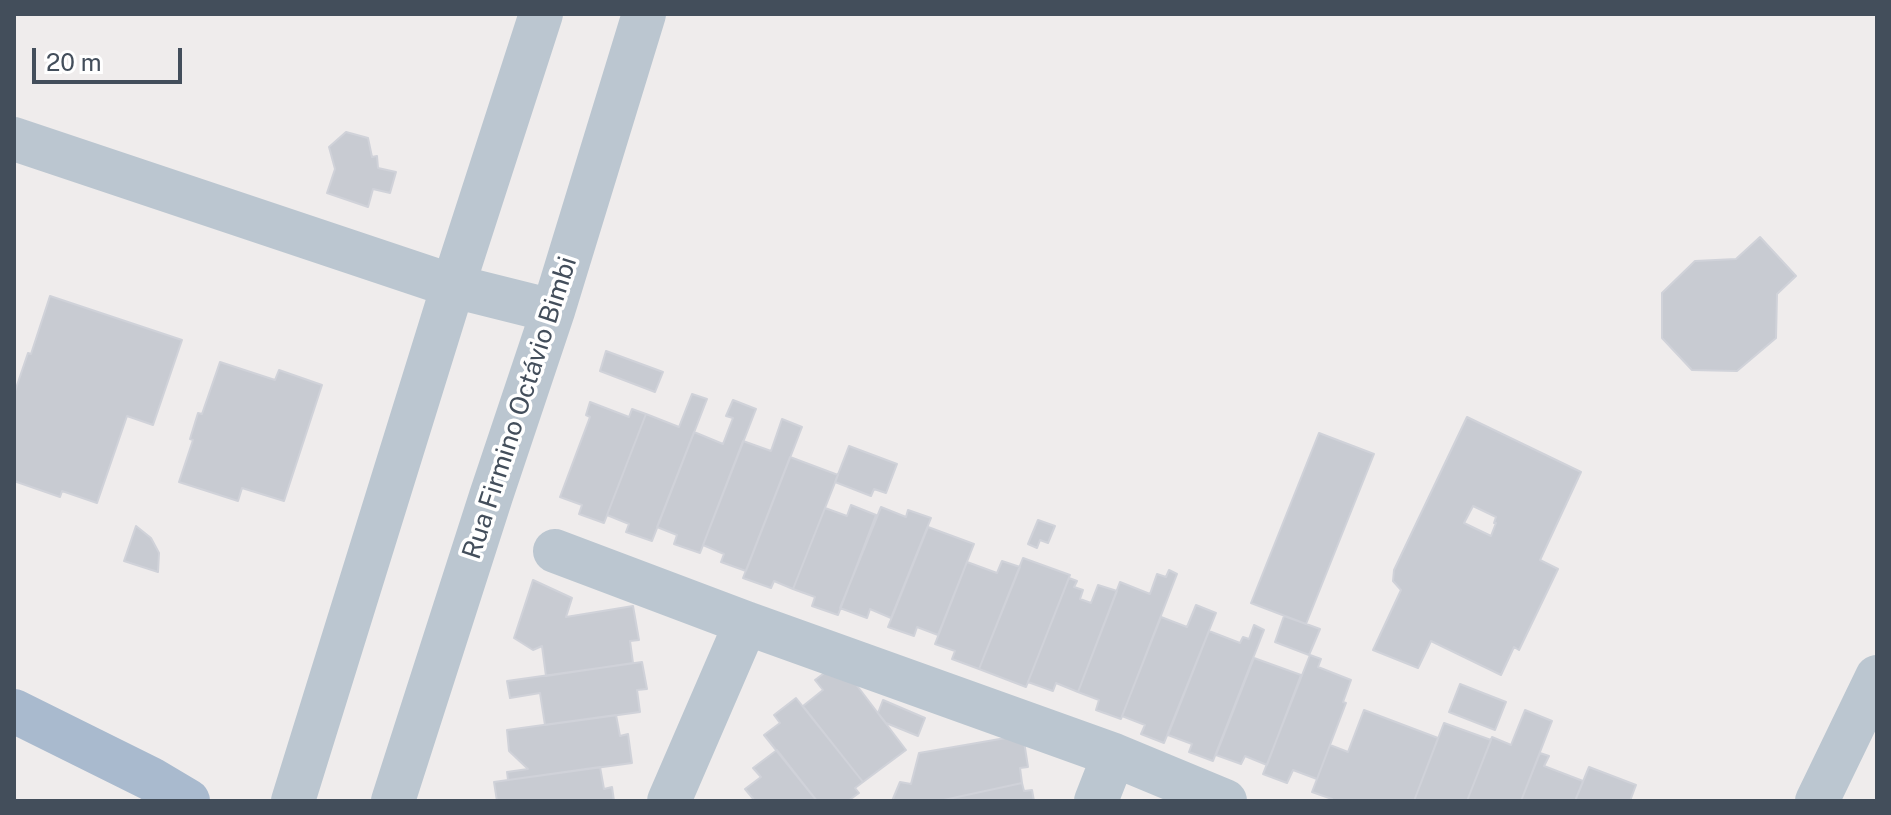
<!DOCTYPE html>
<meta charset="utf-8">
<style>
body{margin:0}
#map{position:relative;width:1891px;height:815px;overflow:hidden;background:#efecec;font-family:"Public Sans",sans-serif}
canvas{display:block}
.frame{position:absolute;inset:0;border:16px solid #434e5b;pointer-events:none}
.scale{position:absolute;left:32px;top:48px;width:150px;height:36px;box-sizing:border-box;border:4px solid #434e5b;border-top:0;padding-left:10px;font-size:24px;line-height:28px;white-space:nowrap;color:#434e5b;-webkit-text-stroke:6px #fff;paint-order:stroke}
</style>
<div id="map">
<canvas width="1891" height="815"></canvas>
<div class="frame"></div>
<div class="scale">20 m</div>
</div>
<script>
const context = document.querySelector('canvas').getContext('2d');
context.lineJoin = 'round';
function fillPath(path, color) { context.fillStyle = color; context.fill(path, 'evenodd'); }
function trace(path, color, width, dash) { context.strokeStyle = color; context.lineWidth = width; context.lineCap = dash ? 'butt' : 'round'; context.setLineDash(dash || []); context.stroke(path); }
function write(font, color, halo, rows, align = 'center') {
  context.font = font + ' "Public Sans",sans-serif'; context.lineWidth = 7; context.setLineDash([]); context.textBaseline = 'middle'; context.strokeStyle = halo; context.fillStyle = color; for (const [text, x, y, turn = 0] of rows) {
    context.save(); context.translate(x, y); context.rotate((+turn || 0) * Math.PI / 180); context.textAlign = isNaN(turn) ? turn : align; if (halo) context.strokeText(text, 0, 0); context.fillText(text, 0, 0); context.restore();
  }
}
const building = new Path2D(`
 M346,132l22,6 4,19 5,-1 1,12 18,4 -6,21 -17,-4 -5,18 -41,-14 8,-24 -6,-22z
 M1760,237l36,39 -19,18 -1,44 -39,33 -45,-1 -30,-32v-45l33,-32 41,-2z
 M50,296l132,44 -29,85 -26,-9 -30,87 -35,-12 -2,6 -46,-16v-87l14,-41 3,1z
 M606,351l57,21 -8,20 -55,-21z
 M220,362l55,18 4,-10 43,15 -38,116 -42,-13 -4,13 -59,-19 14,-42 -3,-1 8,-26 4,1z
 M692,394l15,5 -55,142 -26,-9 3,-8 -22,-9 39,-101 33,13z
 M733,400l23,9 -56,144 -26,-9 3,-9 -20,-8 37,-95 29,12 10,-26 -7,-2z
 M590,402l39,15 3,-8 14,5 -42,109 -25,-9 3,-9 -22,-8 30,-80 -4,-2z
 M1467,417l114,55 -41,88 18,9 -39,81 -5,-3 -13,28 -70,-34 -13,27 -45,-18 28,-60 -8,-9 1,-11zM1473,506l23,11 -2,6h2l-5,13 -27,-13z
 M782,419l20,8 -56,144 -25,-9 3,-8 -21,-9 40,-104 28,10z
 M1319,433l55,21 -68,170 -55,-21z
 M849,446l48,18 -11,29 -12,-4 -3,7 -36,-14z
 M790,457l48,18 -45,114 -19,-8 -3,7 -28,-10z
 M851,505l25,10 -38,100 -26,-9 3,-9 -22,-8 32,-81 22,8z
 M881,507l25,10 2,-7 23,8 -40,100 -21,-9 -3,9 -27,-10z
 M1038,520l17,6 -7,17 -8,-3 -3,8 -9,-4z
 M136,526l15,12 8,15 -1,19 -34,-11z
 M928,527l46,17 -36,91 -21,-8 -3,9 -26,-9z
 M1023,558l47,17 -44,112 -47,-18z
 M1002,561l18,6 -41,102 -27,-10 3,-8 -20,-7 32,-82 30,11z
 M1169,570l8,4 -56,145 -25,-9 3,-10 -21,-8 42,-110 30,12 7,-20 9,3z
 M1069,578l8,3 -3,6 9,3 -3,9 11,4 7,-18 19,6 -39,101 -22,-9 -3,8 -25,-9z
 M533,580l39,18 -6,19 67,-11 6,34 -9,1 3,22 -87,13 -4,-30 -9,4 -19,-12z
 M1196,605l20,8 -52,130 -23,-9 4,-9 -23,-9 39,-99 26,10z
 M1284,616l36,13 -11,26 -34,-13z
 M1254,625l10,5 -51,131 -24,-9 3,-8 -24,-9 41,-104 31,12 3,-6 6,2z
 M1310,655l11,4 -3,8 33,13 -8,22 3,1 -29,76 -24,-9 -6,13 -24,-9z
 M1254,658l47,17 -34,90 -22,-9 -4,8 -25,-9z
 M642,662l5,27 -10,1 3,22 -95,13 -5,-32 -30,5 -3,-17z
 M839,662l67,88 -43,32 -60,-76 20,-16 -8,-10z
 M1460,684l46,18 -11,28 -46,-18z
 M796,698l67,84 -8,6 4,5 -11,8h-31l-53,-66 16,-12 -6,-8z
 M883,700l42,18 -7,18 -32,-13 -8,-10z
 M1364,710l74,28 -24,63h-83l1,-2 -20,-7 18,-47 18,7z
 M1525,710l27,11 -31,80h-54l25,-64 19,8z
 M616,715l4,21 8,-2 4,29 -124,17 -1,-8 21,-3 -19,-18 -2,-21z
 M1444,723l47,17 -24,61h-53z
 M1023,735l5,32 -8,1 2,15 -83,18h-47l8,-19 11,2 8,-31z
 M777,750l40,51h-62l-10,-12 16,-12 -8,-9z
 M1540,753l9,3 -5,10 39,15 -8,20h-54z
 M600,767l4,22 8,-2 2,14h-117l-3,-19z
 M1589,767l47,18 -6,16h-55z
 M1022,783l2,8 8,-1 2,11h-95z`);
fillPath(building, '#c8cbd2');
trace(building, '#d0d2d9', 2);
trace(new Path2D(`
 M14,139l439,147 100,25
 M555,551l191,72 368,132
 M293,801l160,-515 88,-272
 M393,801l98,-305 62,-185 91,-297
 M669,801l77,-178
 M1096,801l18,-46 111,46`), '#bbc6d0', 44);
trace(new Path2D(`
 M1817,801l60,-124`), '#bbc6d0', 44);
trace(new Path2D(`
 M14,711l137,68 37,22`), '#a9bace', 44);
write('26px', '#434e5b', '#fff', [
 ["Rua Firmino Octávio Bimbi",520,408,-72]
]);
</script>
